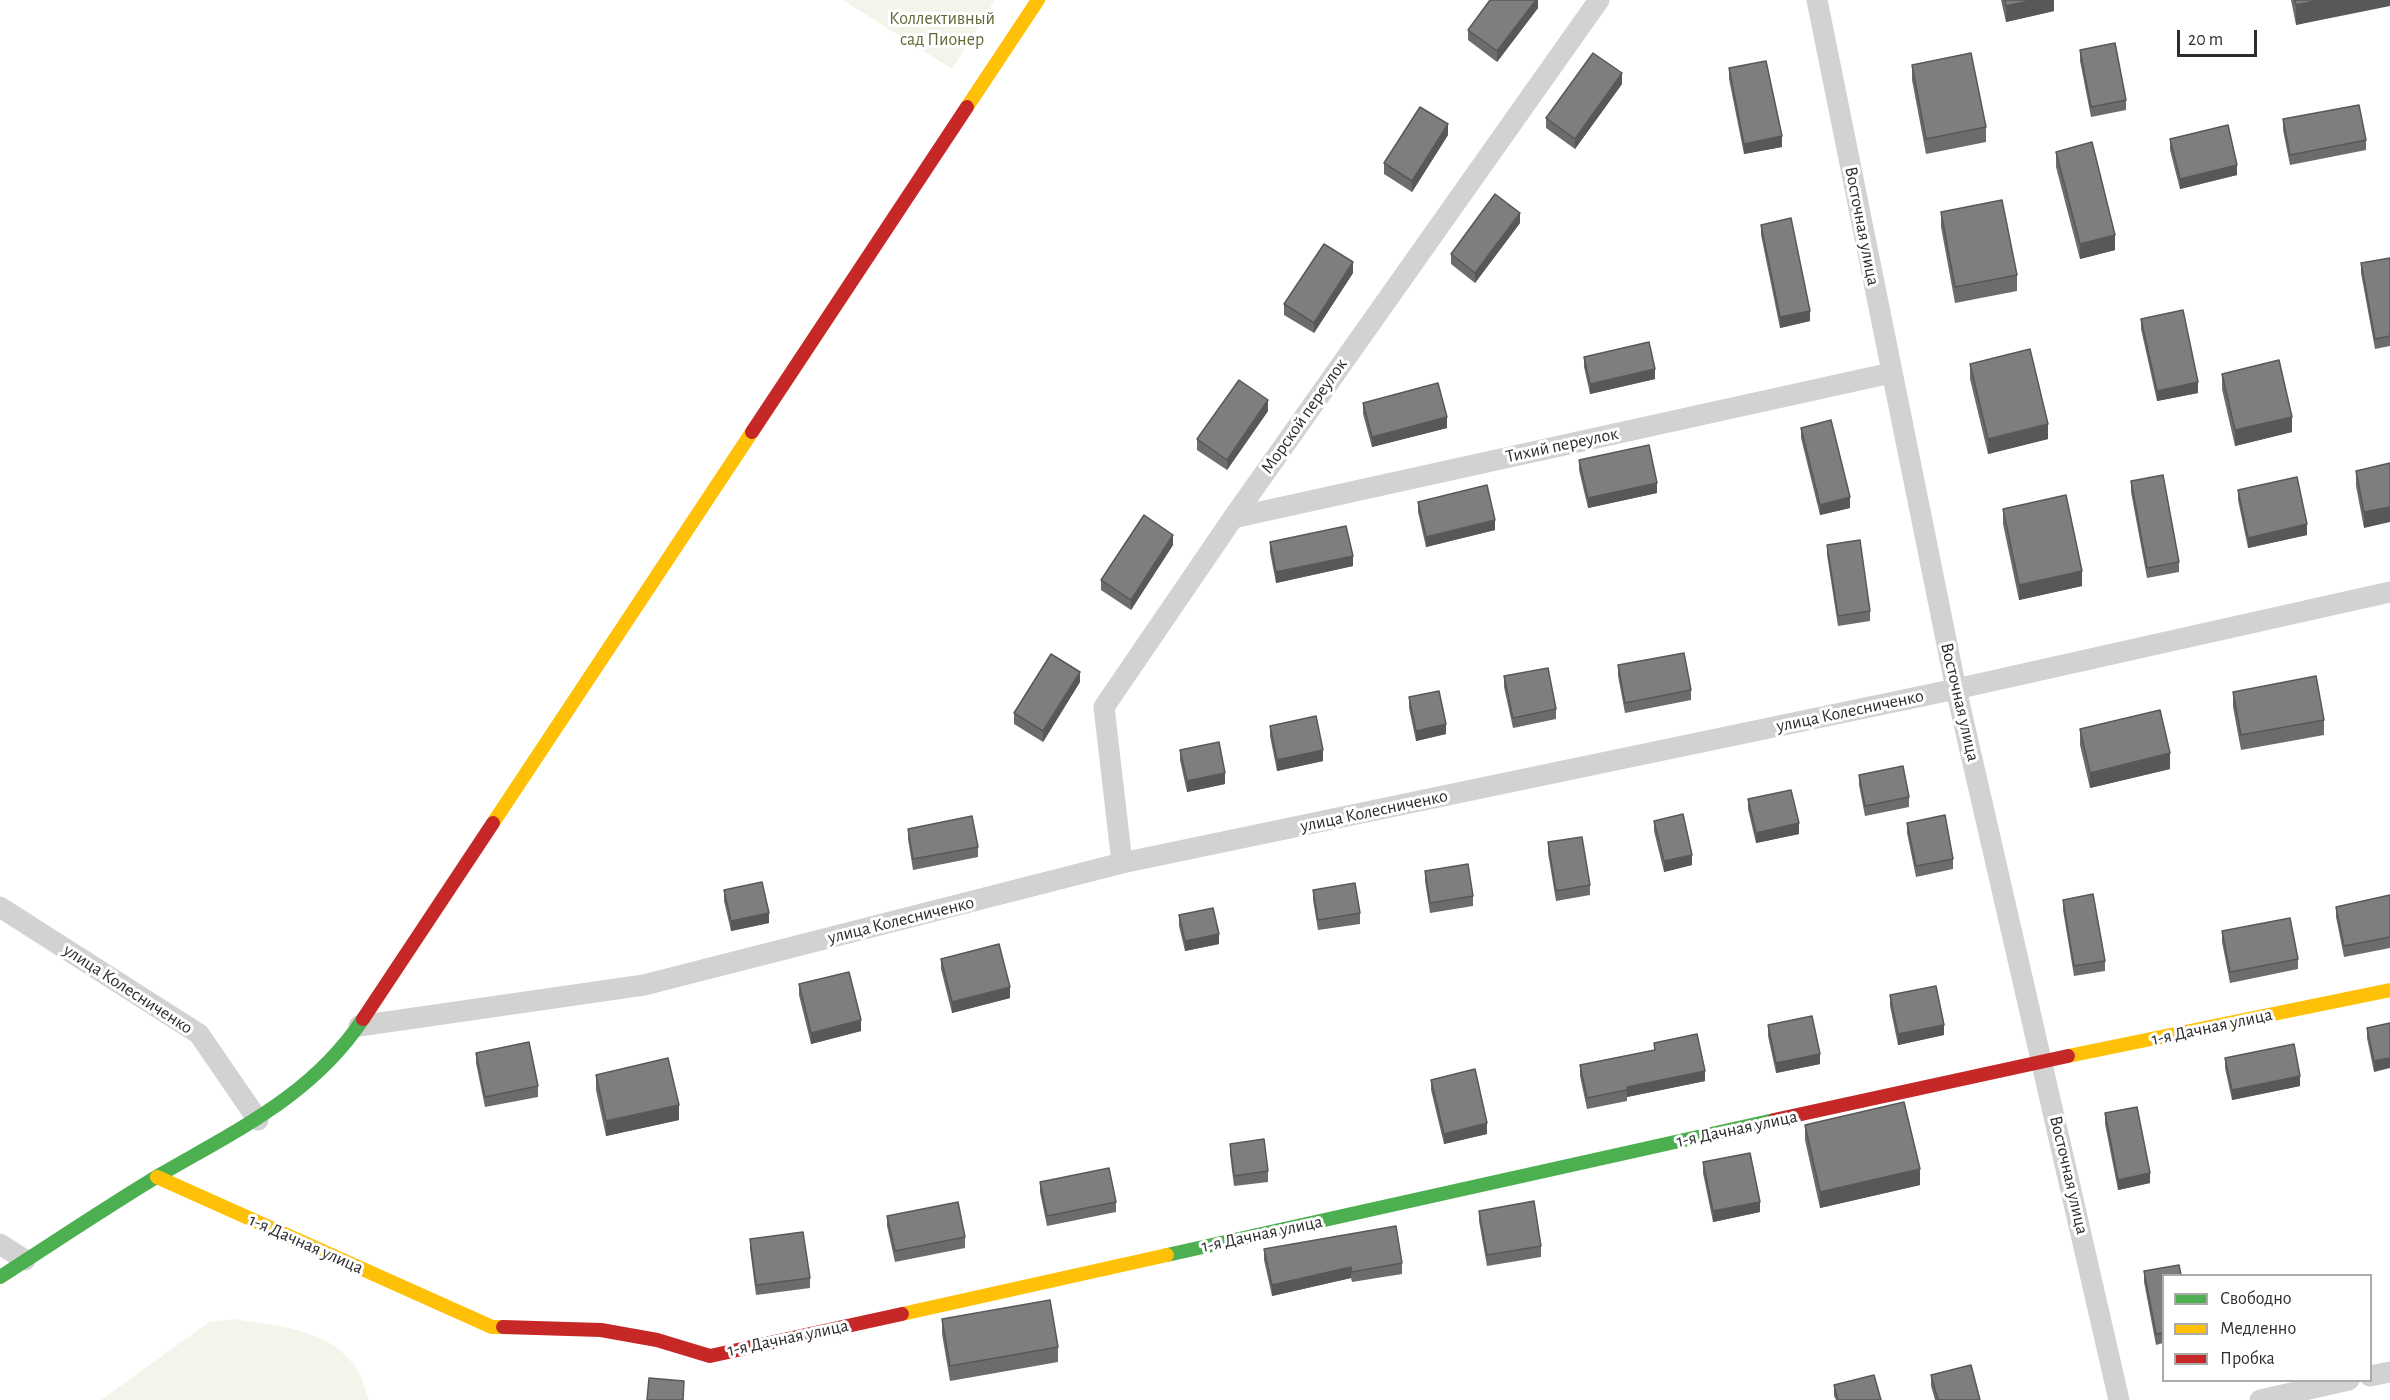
<!DOCTYPE html>
<meta charset="utf-8">
<style>
body{margin:0}
#map{position:relative;width:2390px;height:1400px;overflow:hidden;background:#fff;font-family:"Alegreya Sans",sans-serif}
canvas{display:block}
.legend{position:absolute;left:2162px;top:1274px;width:210px;height:108px;box-sizing:border-box;background:#fff;border:2px solid #ababab;margin:0;padding:8px 10px;list-style:none;font-size:18px;color:#2d2d2d}
.legend li{display:flex;align-items:center;gap:12px;height:30px}
.legend b{width:30px;border:2px solid #ababab}
.scale{position:absolute;left:2177px;top:30px;width:80px;height:27px;box-sizing:border-box;border:3px solid #2d2d2d;border-top:0;padding-left:8px;font-size:18px;line-height:21px;white-space:nowrap;color:#2d2d2d;-webkit-text-stroke:4px #fff;paint-order:stroke}
</style>
<div id="map">
<canvas width="2390" height="1400"></canvas>
<ul class="legend">
<li><b style="height:8px;background:#4caf50"></b>Свободно</li>
<li><b style="height:8px;background:#ffc107"></b>Медленно</li>
<li><b style="height:8px;background:#c62828"></b>Пробка</li>
</ul>
<div class="scale">20 m</div>
</div>
<script>
const context = document.querySelector('canvas').getContext('2d');
context.lineJoin = 'round';
function fillPath(path, color) { context.fillStyle = color; context.fill(path, 'evenodd'); }
function trace(path, color, width, dash) { context.strokeStyle = color; context.lineWidth = width; context.lineCap = dash ? 'butt' : 'round'; context.setLineDash(dash || []); context.stroke(path); }
function write(font, color, halo, rows, align = 'center') {
  context.font = font + ' "Alegreya Sans",sans-serif'; context.lineWidth = 6; context.setLineDash([]); context.textBaseline = 'middle'; context.strokeStyle = halo; context.fillStyle = color; for (const [text, x, y, turn = 0] of rows) {
    context.save(); context.translate(x, y); context.rotate((+turn || 0) * Math.PI / 180); context.textAlign = isNaN(turn) ? turn : align; if (halo) context.strokeText(text, 0, 0); context.fillText(text, 0, 0); context.restore();
  }
}
fillPath(new Path2D(`
 M843,0h152l-43,69z
 M234,1319c45,8 91,8 121,47 7,9 10,23 14,34h-268l108,-78z`), '#f3f5ea');
trace(new Path2D(`
 M1817,0l139,689 163,711
 M1233,518l658,-145
 M1122,863l-18,-156 129,-189 366,-518
 M0,907l199,127 59,86
 M359,1026l285,-41 478,-122 834,-174 434,-97
 M0,1244l25,16
 M2370,1376l20,-4
 M2260,1400l89,-20`), '#d2d2d2', 21);
trace(new Path2D(`
 M1167,1255l607,-135
 M0,1277c53,-34 105,-69 158,-101 77,-45 154,-80 205,-157`), '#4caf50', 14);
trace(new Path2D(`
 M967,107l71,-107
 M493,823l259,-391
 M2068,1056l322,-66
 M157,1177l335,150h11
 M902,1314l265,-59`), '#ffc107', 14);
trace(new Path2D(`
 M752,432l215,-325
 M363,1019l130,-196
 M1774,1120l294,-64
 M503,1327l98,3 56,10 53,16 192,-42`), '#c62828', 14);
fillPath(new Path2D(`
 M1538,0v8l-41,54 -29,-22v-10z
 M2001,0h53v11l-48,11z
 M2291,0h99l-94,25z
 M2080,50l46,50v10l-35,7 -11,-56z
 M1912,65l74,62v15l-60,12 -14,-74z
 M1729,68l53,79 -38,7 -15,-75z
 M1622,84l-47,65 -29,-21v-10z
 M2283,119l83,21v10l-76,15 -7,-35z
 M1448,135l-36,57 -28,-18v-11z
 M2170,139l67,36 -57,14 -10,-39z
 M2056,152l59,98 -35,9 -24,-92z
 M1941,212l76,63v16l-62,12 -14,-76z
 M1520,223l-45,60 -24,-19v-10z
 M1761,225l49,96 -30,7 -19,-93z
 M2390,258v88l-15,3 -14,-76v-10z
 M1353,273l-39,60 -30,-18v-11z
 M2141,319l57,74 -41,8 -16,-72z
 M1584,357l71,22 -65,15 -6,-27z
 M1970,364l78,75 -60,15 -18,-75z
 M2222,374l70,58 -57,14 -13,-57z
 M1363,403l84,25 -75,19 -9,-33z
 M1268,411l-41,59 -30,-20v-11z
 M1801,428l49,80 -30,7 -19,-77z
 M1579,460l78,33 -69,15 -9,-38z
 M2390,463l-26,65 -8,-42v-15z
 M2131,481l48,81v10l-32,6 -16,-86z
 M2238,490l69,45 -59,13 -10,-48z
 M1418,502l77,28 -69,17 -8,-35z
 M2003,509l79,77 -63,14 -16,-76z
 M1270,542l83,24 -77,17 -6,-31z
 M1173,545l-42,65 -30,-20v-10z
 M1827,545l43,66v10l-32,5 -11,-71z
 M1618,665l73,25v10l-66,13 -7,-37z
 M1504,676l52,33v10l-43,9 -9,-41z
 M1080,682l-37,60 -29,-18v-11z
 M2233,692l91,28v15l-83,15 -8,-43z
 M1409,697l37,37 -30,7 -7,-33z
 M1270,726l53,35 -46,10 -7,-35z
 M2080,729l90,40 -80,19 -10,-43z
 M1180,750l45,34 -38,8 -7,-32z
 M1859,775l50,22v10l-44,9 -6,-31z
 M1748,799l51,35 -43,9 -8,-34z
 M1654,821l38,44 -28,7 -10,-41z
 M1907,823l46,36v10l-37,8 -9,-44z
 M908,829l70,18v10l-65,13 -5,-31z
 M1548,842l42,43v10l-34,6 -8,-48z
 M1425,871l48,25v10l-43,7 -5,-32z
 M724,890l45,33 -38,8 -7,-30z
 M1313,890l47,23v11l-42,6 -5,-30z
 M2390,895v53l-46,9 -8,-40v-10z
 M2063,900l42,61v10l-31,5 -11,-66z
 M1179,915l40,29 -34,7 -6,-25z
 M2222,931l76,28v10l-68,14 -8,-41z
 M941,959l69,39 -58,15 -11,-44z
 M799,984l62,47 -50,13 -12,-49z
 M1890,995l54,40 -46,10 -8,-39z
 M2390,1023l-16,49 -7,-34v-10z
 M1768,1025l52,39 -44,9 -8,-37z
 M1654,1043l51,38 -78,16v4l-40,8 -7,-33v-11l74,-15z
 M476,1053l62,33v11l-53,10 -9,-44z
 M2225,1058l75,28 -68,14 -7,-32z
 M596,1075l83,45 -73,16 -10,-46z
 M1431,1080l56,54 -43,10 -13,-54z
 M2105,1113l45,70 -32,7 -13,-66z
 M1805,1125l115,60 -100,23 -15,-68z
 M1230,1144l38,27v11l-34,4 -4,-32z
 M1703,1162l57,50 -47,10 -10,-49z
 M1040,1182l76,20v10l-69,14 -7,-34z
 M1479,1211l62,35v11l-54,9 -8,-45z
 M887,1216l78,21v11l-70,14 -8,-36z
 M750,1239l60,39v10l-54,7 -6,-46z
 M1264,1249l138,14v11l-50,8 -1,-4 -79,18 -8,-36z
 M2144,1271l19,4v68l-7,2 -12,-63z
 M942,1319l116,28v15l-108,19 -8,-47z
 M1931,1375l49,25h-45l-4,-14z
 M1834,1385l47,15h-45l-2,-4z`), '#6c6c6c');
fillPath(new Path2D(`
 M1536,0h2v8l-41,54v-11z
 M2034,0h20v11l-48,11v-16z
 M2320,0h70v6l-94,19v-20z
 M1622,73v11l-47,65v-10z
 M1448,124v11l-36,57v-11z
 M1782,136v11l-38,7v-10z
 M2237,165v10l-57,14v-10z
 M1520,213v10l-45,60v-10z
 M2115,235v15l-35,9v-15z
 M1353,262v11l-39,60v-10z
 M1810,311v10l-30,7v-11z
 M1655,369v10l-65,15v-10z
 M2198,382v11l-41,8v-10z
 M1268,400v11l-41,59v-10z
 M1447,417v11l-75,19v-10z
 M2292,417v15l-57,14v-16z
 M2048,424v15l-60,15v-15z
 M1657,483v10l-69,15v-10z
 M1850,497v11l-30,7v-10z
 M2390,507v15l-26,6v-16z
 M1495,520v10l-69,17v-10z
 M2307,524v11l-59,13v-10z
 M1173,535v10l-42,65v-10z
 M1353,556v10l-77,17v-11z
 M2082,571v15l-63,14v-15z
 M1080,672v10l-37,60v-11z
 M1446,724v10l-30,7v-10z
 M1323,750v11l-46,10v-11z
 M2170,753v16l-80,19v-15z
 M1225,773v11l-38,8v-11z
 M1799,823v11l-43,9v-10z
 M1692,855v10l-28,7v-11z
 M769,913v10l-38,8v-10z
 M1219,934v10l-34,7v-10z
 M1010,987v11l-58,15v-11z
 M861,1020v11l-50,13v-11z
 M1944,1025v10l-46,10v-11z
 M1820,1054v10l-44,9v-10z
 M2390,1058v10l-16,4v-11z
 M1705,1071v10l-78,16v-10z
 M2300,1076v10l-68,14v-10z
 M679,1105v15l-73,16v-15z
 M1487,1123v11l-43,10v-10z
 M1920,1169v16l-100,23v-16z
 M2150,1173v10l-32,7v-10z
 M1760,1202v10l-47,10v-11z
 M1351,1267v11l-79,18v-11z`), '#585858');
const building = new Path2D(`
 M1490,0h46l-39,51 -29,-21z
 M2005,0h29l-28,6z
 M2295,0h25l-24,5z
 M2115,43l11,57 -35,7 -11,-57z
 M1593,53l29,20 -47,66 -29,-21z
 M1971,53l15,74 -60,12 -14,-74z
 M1766,61l16,75 -38,8 -15,-76z
 M2359,105l7,35 -76,15 -7,-36z
 M1420,107l28,17 -36,57 -28,-18z
 M2228,125l9,40 -57,14 -10,-40z
 M2092,142l23,93 -35,9 -24,-92z
 M1495,194l25,19 -45,60 -24,-19z
 M2002,200l15,75 -62,12 -14,-75z
 M1791,218l19,93 -30,6 -19,-92z
 M1324,244l29,18 -39,61 -30,-19z
 M2390,258v78l-15,3 -14,-76z
 M2183,310l15,72 -41,9 -16,-72z
 M1649,342l6,27 -65,15 -6,-27z
 M2030,349l18,75 -60,15 -18,-75z
 M2279,360l13,57 -57,13 -13,-56z
 M1239,380l29,20 -41,60 -30,-21z
 M1438,383l9,34 -75,20 -9,-34z
 M1831,420l19,77 -30,8 -19,-77z
 M1649,445l8,38 -69,15 -9,-38z
 M2390,463v44l-26,5 -8,-41z
 M2163,475l16,87 -32,6 -16,-87z
 M2297,477l10,47 -59,14 -10,-48z
 M1487,485l8,35 -69,17 -8,-35z
 M2066,495l16,76 -63,14 -16,-76z
 M1144,515l29,20 -42,65 -30,-20z
 M1346,526l7,30 -77,16 -6,-30z
 M1860,540l10,71 -32,5 -11,-71z
 M1684,653l7,37 -66,13 -7,-38z
 M1051,654l29,18 -37,59 -29,-18z
 M1548,668l8,41 -43,9 -9,-42z
 M2316,676l8,44 -83,15 -8,-43z
 M1439,691l7,33 -30,7 -7,-34z
 M2160,710l10,43 -80,20 -10,-44z
 M1316,716l7,34 -46,10 -7,-34z
 M1219,742l6,31 -38,8 -7,-31z
 M1903,766l6,31 -44,9 -6,-31z
 M1791,790l8,33 -43,10 -8,-34z
 M1683,814l9,41 -28,6 -10,-40z
 M1945,815l8,44 -37,7 -9,-43z
 M972,816l6,31 -65,12 -5,-30z
 M1582,837l8,48 -34,6 -8,-49z
 M1468,864l5,32 -43,7 -5,-32z
 M762,882l7,31 -38,8 -7,-31z
 M1355,883l5,30 -42,7 -5,-30z
 M2093,894l12,67 -31,5 -11,-66z
 M2390,895v42l-46,9 -8,-39z
 M1213,908l6,26 -34,7 -6,-26z
 M2290,918l8,41 -68,13 -8,-41z
 M999,944l11,43 -58,15 -11,-43z
 M849,972l12,48 -50,13 -12,-49z
 M1936,986l8,39 -46,9 -8,-39z
 M1812,1016l8,38 -44,9 -8,-38z
 M2390,1023v35l-16,3 -7,-33z
 M1697,1034l8,37 -78,16v3l-40,8 -7,-33 75,-15 -1,-7z
 M529,1042l9,44 -53,11 -9,-44z
 M2294,1044l6,32 -68,14 -7,-32z
 M668,1058l11,47 -73,16 -10,-46z
 M1475,1069l12,54 -43,11 -13,-54z
 M1904,1102l16,67 -100,23 -15,-67z
 M2137,1107l13,66 -32,7 -13,-67z
 M1264,1139l4,32 -34,5 -4,-32z
 M1750,1153l10,49 -47,9 -10,-49z
 M1109,1168l7,34 -69,14 -7,-34z
 M1534,1201l7,45 -54,9 -8,-44z
 M958,1202l7,35 -70,14 -8,-35z
 M1396,1226l6,37 -50,9 -1,-5 -79,18 -8,-36z
 M803,1232l7,46 -54,7 -6,-46z
 M2179,1265l2,10h-18v58l-7,1 -12,-63z
 M1050,1300l8,47 -108,19 -8,-47z
 M1971,1365l9,35h-42l-7,-25z
 M1874,1375l7,25h-43l-4,-15z
 M649,1378l35,3 -1,19h-36z`);
fillPath(building, '#7e7e7e');
trace(building, '#585858', 1.5);
write('18px', '#616b37', '#fff', [
 ["Коллективный",942,19],
 ["сад Пионер",942,40]
]);
write('18px', '#2d2d2d', '#fff', [
 ["Восточная улица",1862,226,79],
 ["Морской переулок",1304,416,-55],
 ["Тихий переулок",1562,445,-12],
 ["Восточная улица",1960,702,77],
 ["улица Колесниченко",1850,711,-12],
 ["улица Колесниченко",1374,811,-12],
 ["улица Колесниченко",901,920,-14],
 ["улица Колесниченко",128,989,33],
 ["1-я Дачная улица",2212,1027,-12],
 ["1-я Дачная улица",1737,1129,-12],
 ["Восточная улица",2069,1175,77],
 ["1-я Дачная улица",1262,1234,-12],
 ["1-я Дачная улица",306,1244,24],
 ["1-я Дачная улица",788,1338,-12]
]);
</script>
